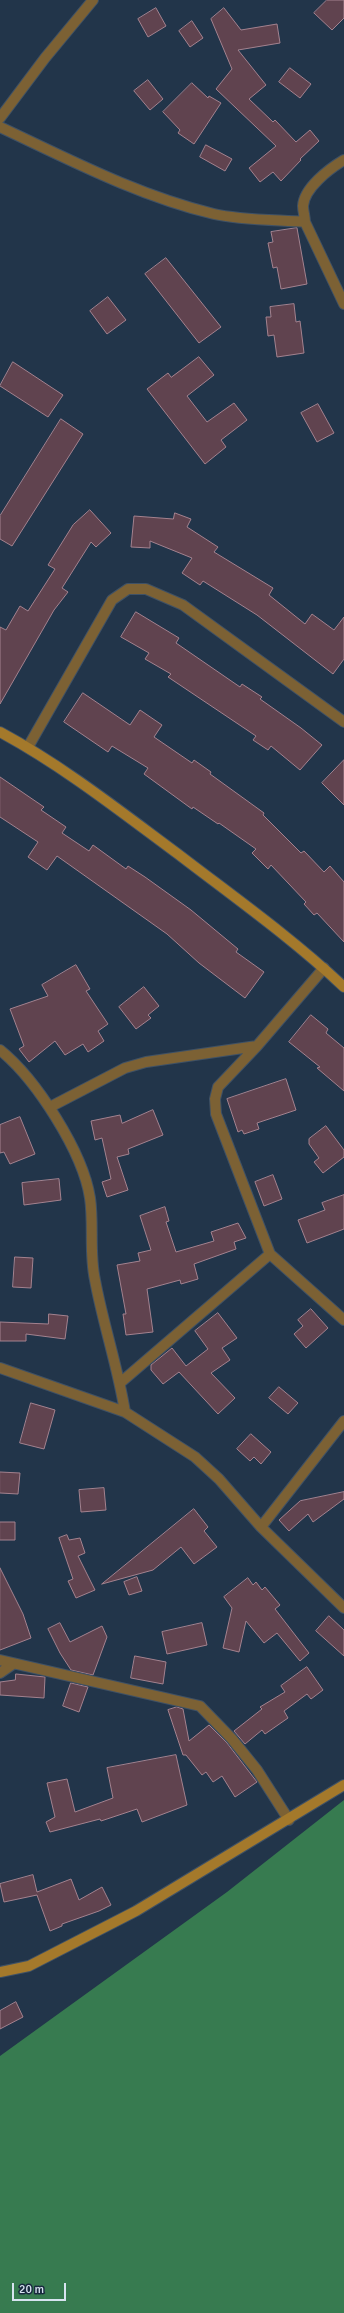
<!DOCTYPE html>
<style>
body{margin:0}
#map{position:relative;width:344px;height:2313px;overflow:hidden;background:#22354a;font-family:Signika,sans-serif}
canvas{display:block}
.scale{position:absolute;left:12px;top:2283px;width:54px;height:18px;box-sizing:border-box;border:2px solid #d8e4f1;border-top:0;padding-left:5px;font-size:12px;line-height:14px;white-space:nowrap;color:#d8e4f1;-webkit-text-stroke:3px #192b3f;paint-order:stroke}
</style>
<div id="map">
<canvas width="344" height="2313"></canvas>
<div class="scale">20 m</div>
</div>
<script>
const context = document.querySelector('canvas').getContext('2d');
context.lineJoin = 'round';
function fillPath(path, color) { context.fillStyle = color; context.fill(path, 'evenodd'); }
function trace(path, color, width, dash) { context.strokeStyle = color; context.lineWidth = width; context.lineCap = dash ? 'butt' : 'round'; context.setLineDash(dash || []); context.stroke(path); }
fillPath(new Path2D(`
 M344,1800v513h-344v-257l227,-164z`), '#377b50');
const building = new Path2D(`
 M327,0h17v18l-12,12 -18,-17z
 M156,8l10,18 -18,11 -10,-18z
 M224,8l17,22 36,-6 3,19 -42,7 28,35 -17,14 24,23 2,-2 21,22 14,-12 9,11 -19,18 1,1 -20,21 -8,-9 -13,10 -11,-14 27,-22 -60,-57 16,-20 -21,-50z
 M192,21l11,17 -13,9 -11,-16z
 M290,68l21,16 -11,14 -21,-16z
 M148,80l15,19 -13,11 -16,-19z
 M192,83l16,15 1,-2 12,7 -27,41 -16,-11 2,-3 -17,-18z
 M206,145l26,14 -7,12 -25,-14z
 M297,228l10,56 -26,5 -4,-22 -4,1 -5,-25 5,-1 -2,-10z
 M166,258l55,69 -22,16 -54,-69z
 M108,297l18,23 -19,14 -17,-23z
 M294,304l2,18 4,-1 4,32 -27,4 -3,-22 -6,1 -2,-19h5l-1,-10z
 M199,357l15,18 -27,21 20,26 27,-19 13,17 -26,20 5,7 -21,17 -58,-75 21,-16 3,4z
 M13,362l50,33 -15,22 -48,-31z
 M318,404l16,29 -17,9 -16,-29z
 M61,419l22,15 -71,112 -12,-7v-23z
 M90,510l21,23 -15,14 -5,-5 -29,46 6,4 -14,18 -54,94v-77l6,3 14,-24 8,5 27,-42 -7,-4 25,-40z
 M175,513l16,6 -4,8 31,20 -4,5 59,36 -4,7 36,29 7,-10 22,16 10,-13v42l-11,15 -76,-59 -54,-34 -3,4 -18,-12 10,-15 -42,-17v7l-19,-1 3,-31 39,3z
 M136,612l43,26 -3,5 64,44 2,-3 20,13 -2,2 41,29 21,17 -22,25 -29,-24 -3,4 -15,-10 3,-4 -88,-59 3,-3 -26,-15 4,-6 -28,-16z
 M83,693l47,32 10,-15 22,15 -8,12 38,26 2,-3 17,12 -1,2 54,39 -1,2 38,38 3,-2 20,21 6,-6 14,16v60l-27,-29 -3,2 -10,-11 2,-2 -35,-37 -3,4 -16,-16 4,-4 -37,-26 -1,1 -25,-17 -1,2 -48,-35 4,-6 -36,-22 -4,6 -44,-30z
 M344,760v45l-22,-22z
 M0,777l44,30 -3,3 25,17 -4,6 27,18 4,-6 33,24 2,-3 17,11 46,33 47,39 -2,3 28,20 -19,26 -46,-35 -32,-29 -110,-78 -10,14 -19,-13 10,-15 -38,-25z
 M76,965l14,24 -4,2 22,33 -10,7 6,10 -16,11 -5,-8 -18,11 -10,-14 -26,21 -10,-13 5,-3 -14,-37 38,-13 -6,-11z
 M144,987l15,19 -11,9 3,3 -15,11 -17,-22z
 M311,1015l17,14 -2,4 18,15v43l-27,-23 3,-1 -31,-25z
 M286,1079l10,31 -39,13 2,6 -15,5 -2,-4 -4,2 -11,-33z
 M153,1110l10,25 -35,14 1,5 -12,3 11,33 -21,7 -5,-15 9,-3 -9,-41 -7,2 -4,-19 29,-6 2,8z
 M20,1117l15,37 -25,10 -6,-12 -4,1v-28z
 M326,1126l18,24v7l-21,16 -9,-11 5,-4 -10,-14v-5z
 M273,1175l9,24 -18,7 -9,-24z
 M59,1179l2,21 -37,5 -2,-22z
 M344,1195v34l-37,14 -9,-23 27,-10 -3,-7z
 M165,1207l4,14 -3,1 10,30 38,-11 -3,-9 27,-9 8,15 -12,4 2,7 -42,15 4,15 -17,5 -1,-4 -33,9 6,43 -27,3 -3,-21h3l-9,-49 23,-4 -2,-8 13,-3 -11,-34z
 M15,1257l18,1 -2,30 -18,-1z
 M311,1309l17,19 -22,20 -12,-14 9,-8 -5,-6z
 M218,1313l19,25 -15,10 8,12 -19,13 24,25 -17,16 -39,-42 -16,12 -12,-14v-5l21,-17 14,18 22,-17 -13,-18z
 M49,1314l19,2 -3,23 -39,-5v7h-26v-19l48,2z
 M279,1387l19,16 -10,11 -19,-16z
 M31,1403l24,7 -11,39 -24,-6z
 M251,1434l20,18 -10,12 -7,-7 -4,4 -13,-12z
 M0,1472l20,1 -2,21 -18,-1z
 M104,1488l2,22 -25,2 -2,-22z
 M344,1492v7l-31,23 -5,-8 -19,17 -10,-11 21,-19z
 M194,1509l14,18 -4,4 13,16 -23,17 -13,-17 -28,23 -51,14z
 M0,1522h15v18h-15z
 M67,1535l2,5 11,-2 5,15 -7,3 17,34 -19,8 -8,-17 5,-2 -14,-41z
 M0,1568l23,46 8,24 -31,12z
 M137,1577l5,14 -13,4 -5,-13z
 M248,1578l5,7 3,-3 6,8 3,-3 15,18 -5,4 34,44 -9,8 -23,-28 -13,10 -18,-22 -7,31 -16,-4 9,-40 -8,-11z
 M329,1616l15,14v26l-28,-25z
 M60,1623l10,19 32,-16 5,11 -14,38 -22,-5 -11,-17 -12,-24z
 M202,1623l5,22 -40,9 -5,-22z
 M135,1656l31,6 -3,22 -32,-6z
 M307,1667l16,23 -12,9 -4,-5 -23,17 4,7 -23,16 -3,-4 -17,14 -11,-13 28,-22 -2,-2 25,-15 -4,-6z
 M16,1674l29,3 -1,21 -44,-3v-13l15,-2z
 M71,1683l17,4 -9,25 -16,-6z
 M177,1707l6,2 6,32 20,-16 18,18 30,39 -22,15 -13,-21 -9,6 -7,-10 -4,3 -16,-20h-3l-15,-45z
 M176,1755l11,50 -45,17 -5,-13 -36,12 -1,-2 -50,13 -4,-10 9,-5 -8,-34 20,-4 8,33 38,-14 -6,-30z
 M33,1875l4,17 34,-13 8,21 23,-13 9,18 -12,6 -37,13v2l-12,5 -13,-36 -33,7 -4,-18z
 M16,2002l7,15 -23,12v-18z`);
fillPath(building, '#60434f');
trace(building, '#a3828f', 1);
const street = new Path2D(`
 M0,118l45,-60 48,-58
 M0,127c70,33 139,69 214,87 25,6 65,6 91,8l39,82
 M305,222c0,-5 -2,-11 -2,-16 1,-18 26,-37 41,-46
 M28,747l84,-147 16,-11h18l37,16 161,117
 M257,1046l-39,41 -3,12 1,15 54,140 74,66
 M0,1050c36,29 83,102 90,148 4,27 -1,55 5,82 8,44 23,87 30,132
 M50,1107l75,-39 21,-6 111,-16 67,-78
 M0,1368l125,44 70,45 24,22 42,48 83,81
 M120,1383l150,-129
 M261,1527l83,-106
 M0,1660l200,46 32,33 25,31 32,50
 M0,1673l13,-9`);
const secondary = new Path2D(`
 M0,732c63,34 120,79 178,122 56,43 114,84 166,133
 M0,1972l29,-6 107,-55 208,-126`);
trace(street, '#3f5165', 12);
trace(secondary, '#3f5165', 12);
trace(street, '#7c6134', 10);
trace(secondary, '#a4792b', 10);
</script>
